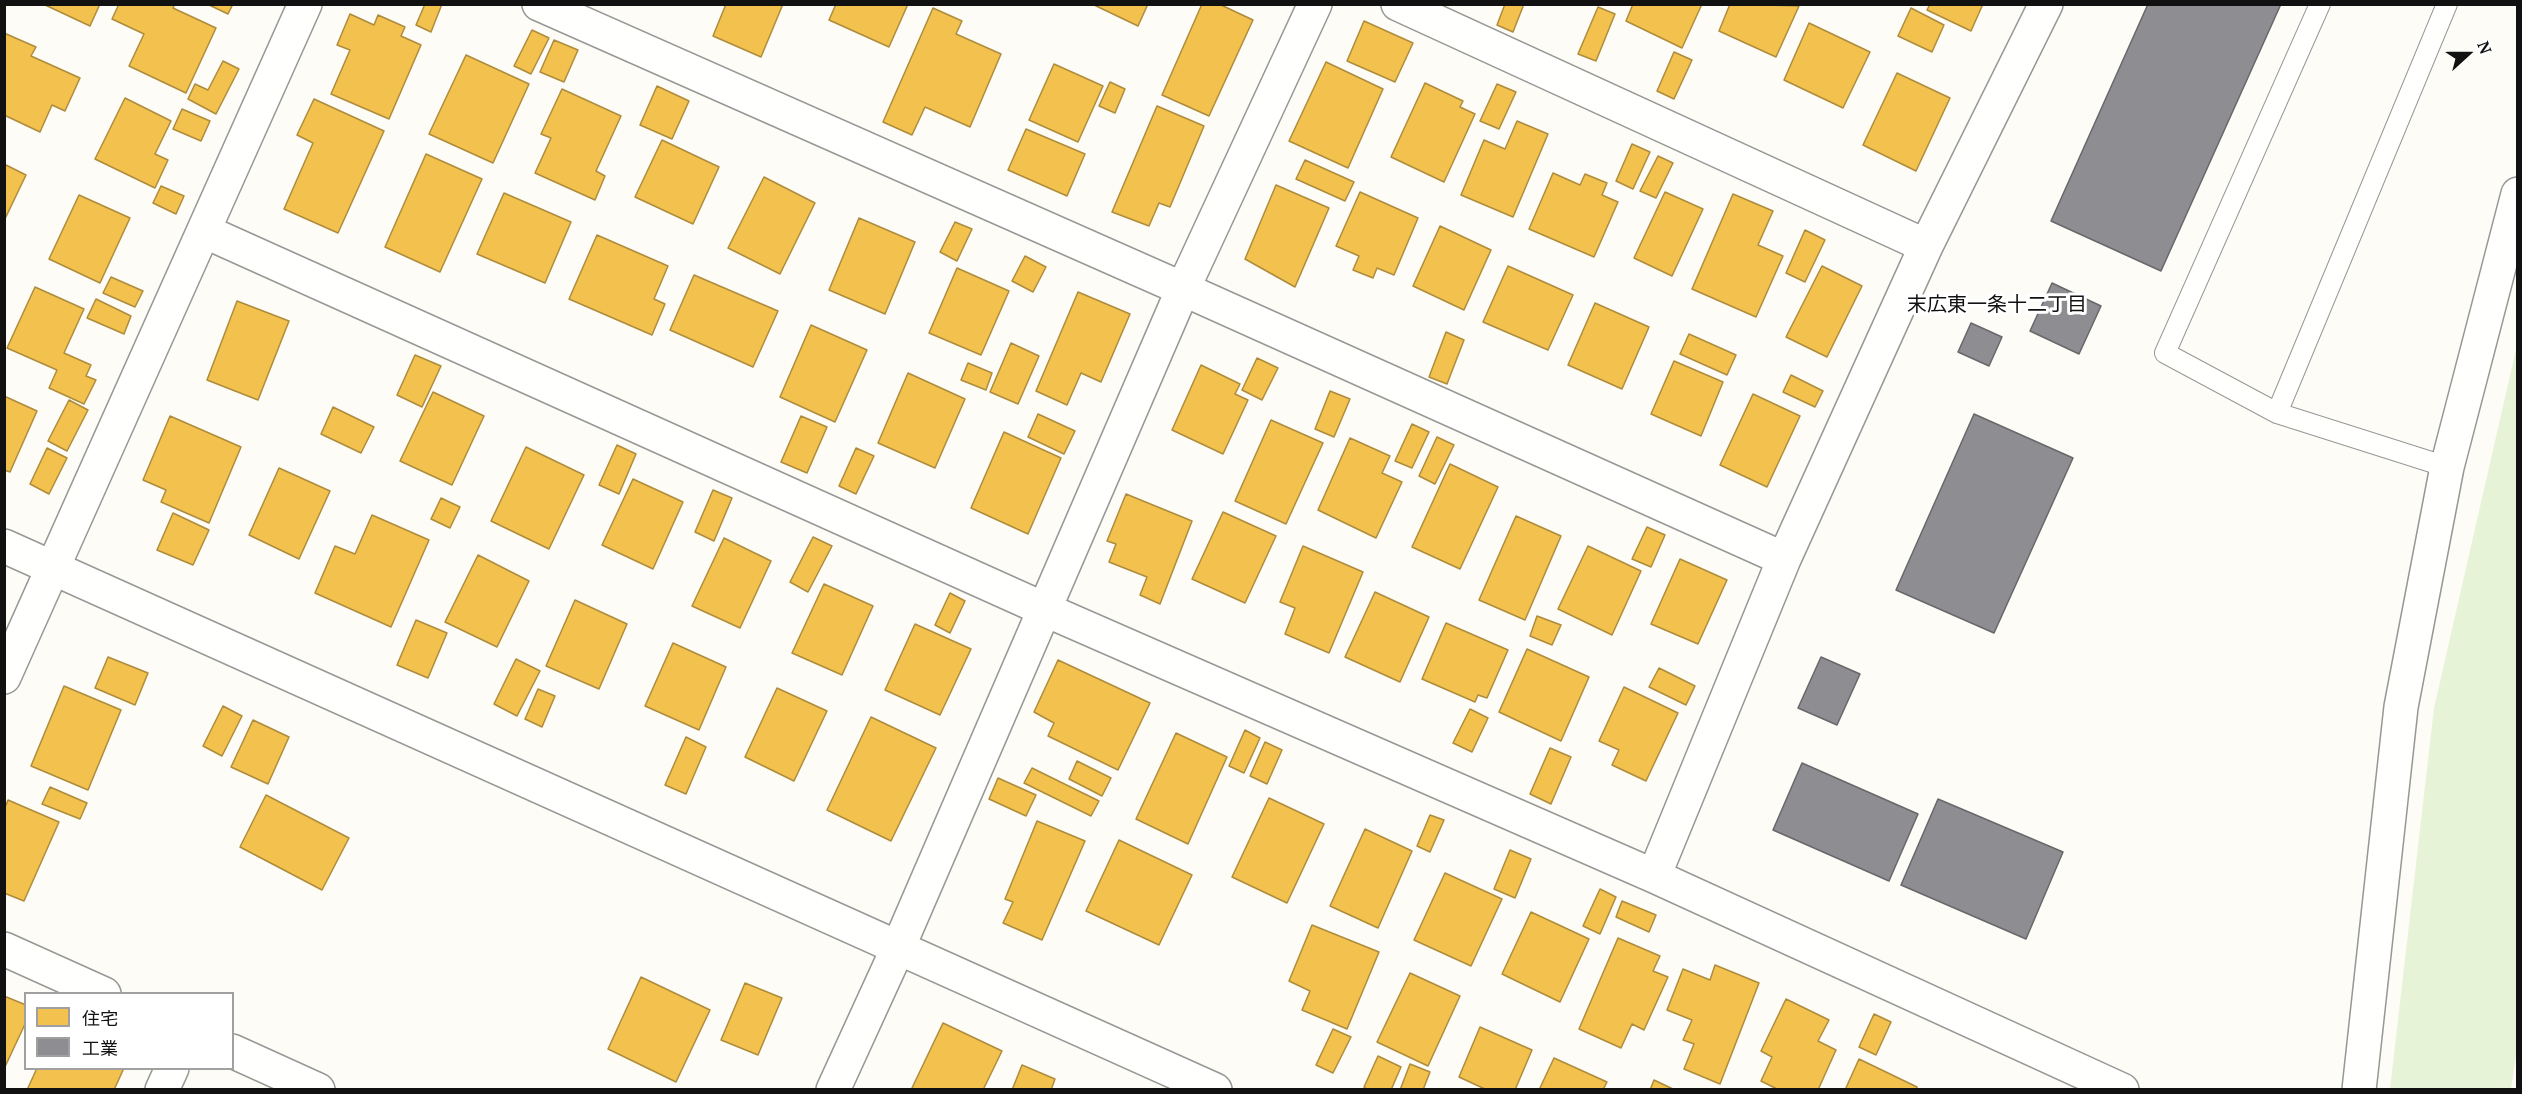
<!DOCTYPE html>
<meta charset="utf-8">
<style>
body{margin:0}
#map{position:relative;width:2522px;height:1094px;overflow:hidden;background:#fdfcf7;font-family:"PT Serif","Noto Sans JP",serif}
canvas{display:block}
.frame{position:absolute;inset:0;border:6px solid #111;pointer-events:none}
.legend{position:absolute;left:24px;top:992px;width:210px;height:78px;box-sizing:border-box;background:#fff;border:2px solid #a0a0a0;margin:0;padding:8px 10px;list-style:none;font-size:18px;color:#111}
.legend li{display:flex;align-items:center;gap:12px;height:30px}
.legend b{width:30px;border:2px solid #a0a0a0}
.north{position:absolute;left:2438px;top:24px;width:60px;height:60px;-webkit-text-stroke:4px #fff;paint-order:stroke;rotate:69deg;font-size:16px;font-weight:700;line-height:24px;text-align:center;color:#111}
.north::after{content:'';display:block;margin:auto;width:21px;height:27px;background:#111;clip-path:polygon(50% 0,100% 100%,50% 72%,0 100%)}
</style>
<div id="map">
<canvas width="2522" height="1094"></canvas>
<div class="frame"></div>
<ul class="legend">
<li><b style="height:16px;background:#f2c14e"></b>住宅</li>
<li><b style="height:16px;background:#8d8d92"></b>工業</li>
</ul>
<div class="north">N</div>
</div>
<script>
const context = document.querySelector('canvas').getContext('2d');
context.lineJoin = 'round';
function fillPath(path, color) { context.fillStyle = color; context.fill(path, 'evenodd'); }
function trace(path, color, width, dash) { context.strokeStyle = color; context.lineWidth = width; context.lineCap = dash ? 'butt' : 'round'; context.setLineDash(dash || []); context.stroke(path); }
function write(font, color, halo, rows, align = 'center') {
  context.font = font + ' "PT Serif","Noto Sans JP",serif'; context.lineWidth = 6; context.setLineDash([]); context.textBaseline = 'middle'; context.strokeStyle = halo; context.fillStyle = color; for (const [text, x, y, turn = 0] of rows) {
    context.save(); context.translate(x, y); context.rotate((+turn || 0) * Math.PI / 180); context.textAlign = isNaN(turn) ? turn : align; if (halo) context.strokeText(text, 0, 0); context.fillText(text, 0, 0); context.restore();
  }
}
fillPath(new Path2D(`
 M2517,345l1,697 -7,47h-121l44,-381z`), '#e7f3d7');
const homes = new Path2D(`
 M43,4h57l-10,22z
 M119,4h56l-2,4 43,20 -30,65 -57,-27 15,-32 -32,-15z
 M207,4h26l-5,10z
 M425,4h17l-11,28 -15,-7z
 M726,4h57l-22,53 -48,-21z
 M836,4h72l-19,43 -60,-27z
 M1092,4h56l-10,22z
 M1202,4h17l34,16 -44,96 -47,-21z
 M1505,4h19l-11,28 -16,-7z
 M1633,4h69l-20,44 -56,-27z
 M1730,4l69,2 -23,51 -57,-26z
 M1930,4h53l-12,27 -44,-21z
 M1598,7l17,7 -19,47 -18,-7z
 M933,8l29,13 -6,13 45,20 -31,73 -45,-20 -13,28 -29,-13z
 M1911,8l33,17 -12,27 -34,-16z
 M350,14l24,11 4,-10 27,12 -4,9 20,9 -32,74 -58,-25 19,-44 -13,-5z
 M1364,21l49,22 -18,39 -48,-21z
 M1809,23l61,29 -27,56 -59,-28z
 M532,30l17,8 -18,36 -17,-8z
 M4,33l32,14 -5,9 49,22 -15,33 -13,-6 -12,27 -36,-17z
 M554,40l24,10 -14,32 -24,-10z
 M1674,52l18,8 -18,39 -17,-8z
 M466,55l63,29 -36,79 -64,-29z
 M223,61l16,8 -23,45 -28,-15 7,-15 13,6z
 M1326,62l57,27 -35,79 -59,-27z
 M1054,64l49,22 -25,56 -49,-22z
 M1897,73l53,25 -34,73 -53,-26z
 M1110,82l15,7 -10,24 -16,-7z
 M1425,83l38,18 -3,6 15,7 -31,68 -53,-25z
 M1497,84l19,8 -17,37 -19,-8z
 M657,86l32,15 -17,38 -32,-14z
 M562,89l59,27 -25,55 9,5 -10,24 -60,-27 16,-35 -10,-4z
 M125,98l46,23 -16,33 13,6 -13,28 -60,-29z
 M314,99l70,32 -46,102 -54,-24 29,-66 -16,-8z
 M1157,106l47,20 -34,81 -11,-4 -10,23 -37,-14z
 M182,109l28,12 -9,20 -28,-12z
 M1517,121l31,13 -35,83 -52,-22 23,-55 21,9z
 M1026,129l59,25 -18,42 -59,-26z
 M662,140l57,27 -26,57 -58,-27z
 M1632,144l18,8 -17,37 -17,-8z
 M426,154l56,25 -42,93 -55,-25z
 M1658,156l15,7 -17,35 -16,-7z
 M1305,160l49,22 -9,19 -49,-22z
 M4,164l22,11 -22,46z
 M1553,173l27,12 5,-11 22,9 -5,12 16,7 -24,55 -65,-28z
 M764,177l51,26 -35,71 -52,-26z
 M1276,185l53,23 -34,79 -50,-28z
 M161,186l23,10 -8,18 -23,-11z
 M1360,192l58,26 -24,57 -17,-7 -4,10 -20,-8 6,-14 -23,-10z
 M1665,192l38,17 -31,67 -38,-18z
 M504,193l67,29 -26,61 -68,-29z
 M1733,194l40,17 -15,34 25,11 -27,61 -64,-28z
 M79,195l51,23 -30,65 -51,-24z
 M859,218l56,24 -30,72 -56,-24z
 M955,222l17,7 -15,32 -17,-9z
 M1440,226l51,24 -27,60 -51,-24z
 M1805,230l20,10 -20,42 -19,-9z
 M597,235l71,31 -14,33 11,5 -13,31 -83,-36z
 M1025,256l21,11 -13,25 -21,-11z
 M1508,266l65,29 -25,55 -65,-28z
 M1822,266l40,20 -35,71 -41,-20z
 M957,268l52,23 -28,64 -52,-22z
 M694,275l84,36 -25,56 -83,-37z
 M111,277l32,14 -8,16 -32,-14z
 M35,287l49,22 -20,44 27,12 -5,11 10,4 -12,24 -35,-16 8,-18 -50,-22z
 M1078,292l52,22 -29,68 -20,-9 -14,32 -31,-14z
 M96,299l35,17 -7,18 -37,-16z
 M237,301l52,20 -31,79 -51,-20z
 M1595,303l54,24 -27,62 -54,-24z
 M811,325l56,25 -32,72 -55,-25z
 M1446,332l18,8 -17,44 -18,-7z
 M1689,334l47,21 -9,20 -47,-21z
 M1011,343l28,13 -21,48 -28,-12z
 M415,355l26,11 -19,41 -25,-12z
 M1257,358l21,10 -16,32 -20,-10z
 M1674,361l49,21 -22,54 -50,-22z
 M968,363l24,10 -6,17 -25,-10z
 M1201,365l39,19 -5,10 13,6 -25,54 -51,-24z
 M908,373l57,26 -30,69 -57,-25z
 M1791,375l32,16 -8,16 -32,-15z
 M1330,391l20,8 -16,38 -19,-8z
 M433,392l51,24 -32,69 -52,-24z
 M1753,394l47,22 -33,71 -47,-22z
 M4,396l33,15 -27,61 -6,-2z
 M69,400l19,10 -21,41 -19,-10z
 M333,407l41,20 -13,26 -40,-19z
 M1038,414l37,17 -11,23 -36,-17z
 M170,416l71,31 -32,76 -48,-21 5,-12 -23,-10z
 M801,416l26,11 -20,46 -26,-11z
 M1271,420l52,23 -37,81 -51,-23z
 M1412,424l17,8 -17,36 -17,-7z
 M1004,432l57,26 -33,76 -57,-26z
 M1437,437l17,8 -19,39 -16,-8z
 M1350,438l40,18 -8,17 20,9 -26,56 -58,-28z
 M617,445l19,9 -17,40 -20,-9z
 M526,447l58,28 -35,74 -58,-28z
 M47,448l20,10 -18,36 -19,-10z
 M856,448l18,8 -18,38 -17,-8z
 M1450,464l48,23 -38,82 -48,-22z
 M279,468l51,23 -31,68 -50,-24z
 M633,479l50,23 -30,67 -51,-24z
 M713,490l19,8 -18,43 -19,-9z
 M1126,494l66,27 -32,83 -20,-9 7,-18 -38,-15 7,-18 -9,-3z
 M441,498l19,9 -10,21 -19,-9z
 M1223,512l53,24 -31,67 -53,-24z
 M173,513l36,17 -16,35 -36,-15z
 M372,515l57,25 -38,87 -76,-34 20,-47 20,8z
 M1516,516l45,20 -36,84 -46,-20z
 M1647,527l18,8 -14,32 -19,-8z
 M813,537l19,9 -24,46 -18,-10z
 M724,538l47,23 -31,67 -48,-22z
 M1303,546l60,26 -34,81 -44,-19 10,-26 -15,-6z
 M1588,546l53,25 -29,64 -54,-26z
 M478,555l51,26 -32,66 -52,-25z
 M1680,559l47,21 -29,64 -47,-20z
 M824,584l49,22 -31,69 -50,-22z
 M1375,592l54,25 -29,65 -55,-25z
 M950,593l15,8 -15,32 -15,-8z
 M575,600l52,24 -28,65 -53,-23z
 M1537,616l24,9 -9,20 -22,-9z
 M416,620l31,13 -19,45 -31,-13z
 M1446,623l62,27 -21,48 -9,-3 -3,7 -53,-23z
 M915,624l56,25 -31,66 -55,-25z
 M673,643l53,24 -27,63 -54,-24z
 M1527,649l62,28 -28,64 -62,-29z
 M108,657l40,16 -13,32 -40,-17z
 M516,659l24,12 -23,45 -23,-12z
 M1058,660l92,43 -32,67 -70,-34 6,-13 -20,-11z
 M1659,668l36,18 -9,19 -37,-18z
 M64,686l57,24 -33,80 -57,-24z
 M1624,687l54,26 -32,68 -34,-16 7,-15 -20,-9z
 M777,688l50,23 -33,70 -49,-24z
 M538,689l17,7 -13,31 -17,-8z
 M223,706l19,10 -20,40 -19,-10z
 M1470,709l18,9 -16,34 -19,-9z
 M871,717l65,31 -45,93 -64,-31z
 M253,720l36,17 -21,47 -37,-17z
 M1245,730l15,8 -16,35 -15,-7z
 M1176,733l51,24 -39,87 -52,-25z
 M686,737l20,10 -20,47 -21,-9z
 M1265,742l17,8 -15,34 -17,-8z
 M1550,748l21,9 -20,47 -21,-10z
 M1077,761l34,17 -9,18 -33,-17z
 M1032,768l67,33 -8,15 -67,-33z
 M998,778l38,17 -10,21 -37,-17z
 M50,787l37,16 -7,16 -38,-15z
 M266,795l83,43 -27,52 -82,-43z
 M1269,798l55,26 -37,79 -55,-26z
 M8,800l51,22 -35,79 -20,-8v-83z
 M1430,815l14,5 -14,32 -13,-6z
 M1037,821l48,20 -43,99 -39,-17 10,-21 -8,-3z
 M1365,829l47,22 -34,77 -48,-22z
 M1119,840l73,35 -33,70 -73,-34z
 M1510,850l21,9 -16,39 -21,-9z
 M1445,873l57,26 -31,67 -57,-26z
 M1600,889l16,8 -16,37 -17,-8z
 M1622,901l34,14 -7,17 -33,-15z
 M1531,912l58,27 -29,63 -58,-28z
 M1312,925l67,27 -32,77 -45,-19 8,-19 -21,-10z
 M1618,938l42,18 -7,15 15,6 -24,53 -12,-6 -11,24 -42,-19z
 M1715,965l44,18 -39,101 -36,-15 10,-25 -11,-4 9,-20 -25,-10 16,-41 27,11z
 M1410,973l50,23 -32,70 -51,-24z
 M641,977l69,33 -34,72 -68,-33z
 M745,983l37,15 -24,57 -37,-15z
 M4,996l22,9v17l-22,47z
 M1786,999l43,21 -11,21 18,9 -18,40h-39l-18,-9 11,-24 -11,-6z
 M1874,1014l17,8 -15,33 -17,-8z
 M943,1023l59,28 -19,39h-72z
 M1480,1027l52,23 -17,40h-28l-28,-13z
 M1333,1029l18,8 -18,36 -17,-8z
 M1378,1056l23,11 -10,23h-23l-4,-3z
 M1554,1058l53,24 -4,8h-64z
 M1859,1059l58,28 -1,3h-71z
 M1410,1064l20,8 -7,18h-23z
 M1022,1065l33,14 -4,11h-39z
 M37,1068h87l-10,22h-87z
 M1654,1080l21,10h-25z`);
fillPath(homes, '#f2c14e');
trace(homes, '#ae8c3c', 1.5);
const industry = new Path2D(`
 M2148,4h133l-120,267 -110,-50z
 M2052,283l49,23 -22,48 -49,-23z
 M1971,323l31,14 -13,29 -31,-14z
 M1974,414l99,44 -79,175 -98,-43z
 M1821,657l39,17 -23,51 -39,-17z
 M1802,763l116,51 -29,67 -116,-51z
 M1938,799l125,53 -37,87 -125,-54z`);
fillPath(industry, '#8d8d92');
trace(industry, '#68686b', 1.5);
const lane = new Path2D(`
 M2320,4l-155,349 112,60 170,54
 M2277,413l170,-409`);
const street = new Path2D(`
 M539,4l644,285 601,270
 M1398,4l528,242
 M204,231l842,379 608,266 468,214
 M4,546l1211,544
 M4,677l301,-673
 M1654,876l130,-317 142,-313 120,-242
 M4,949l100,45
 M232,1051l86,39
 M162,1090l10,-22
 M833,1090l65,-142 285,-659 132,-285
 M2359,1090l42,-383 46,-240 71,-273`);
trace(lane, '#979795', 22);
trace(street, '#979795', 36);
trace(lane, '#fffffe', 20);
trace(street, '#fffffe', 33);
write('20px', '#111', '#fff', [
 ["末広東一条十二丁目",1997,305]
]);
</script>
